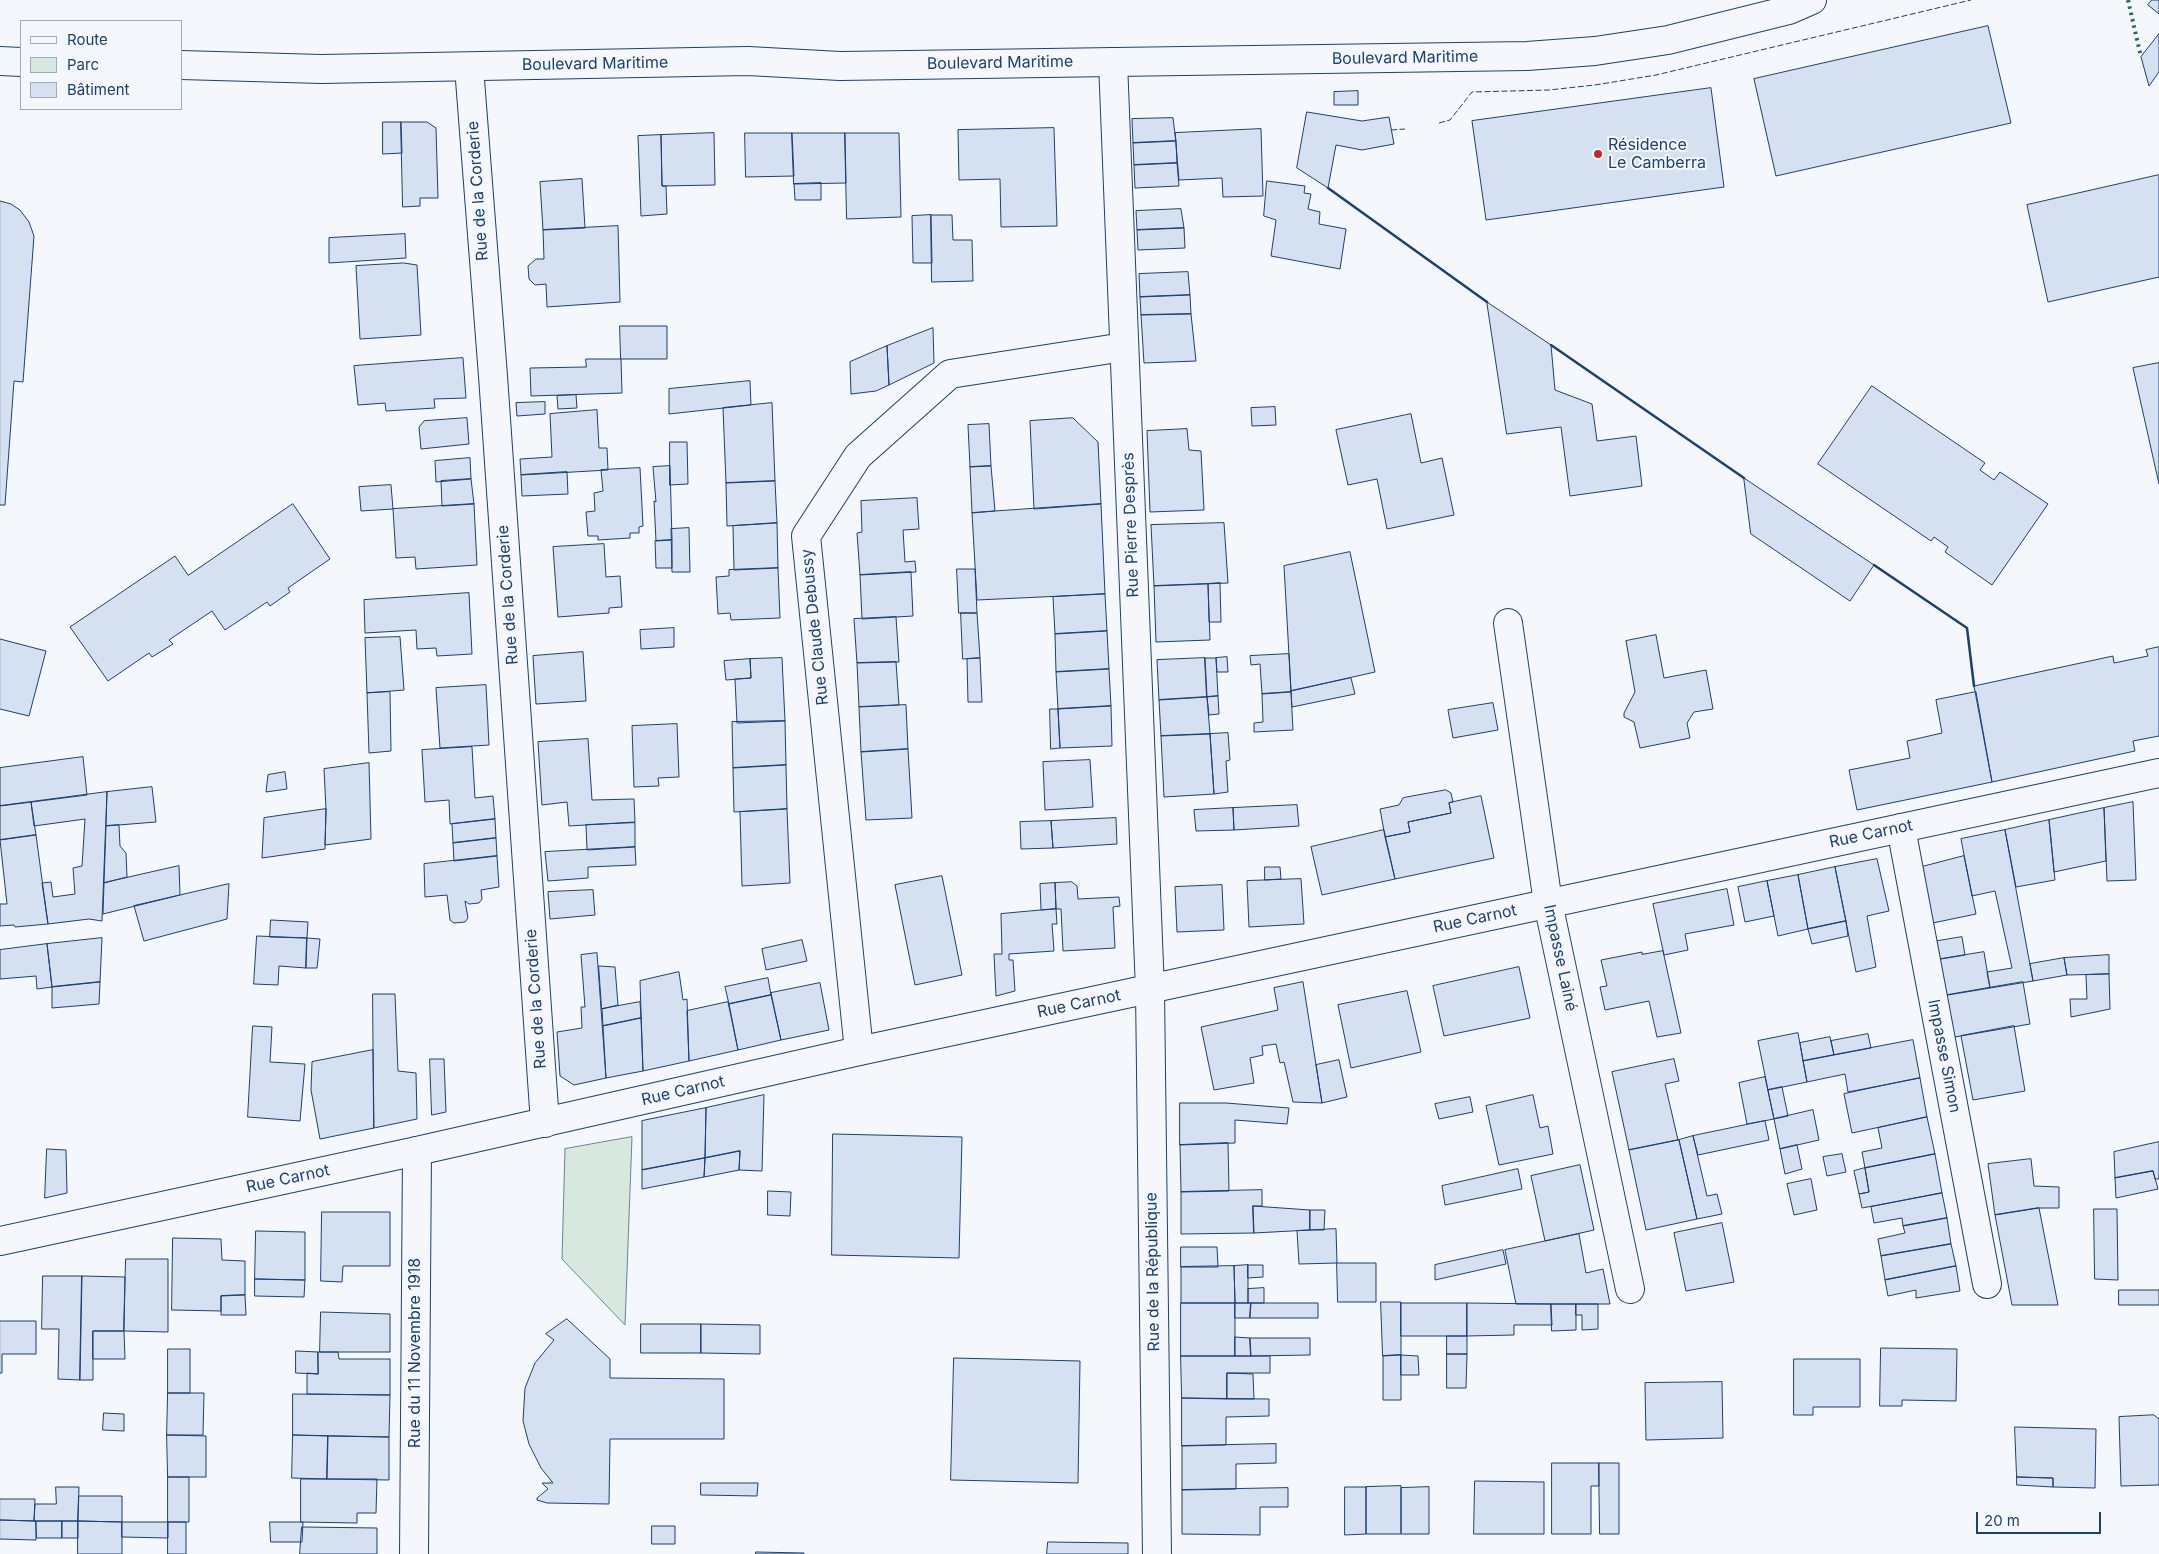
<!DOCTYPE html>
<meta charset="utf-8">
<style>
body{margin:0}
#map{position:relative;width:2159px;height:1554px;overflow:hidden;background:#f4f7fb;font-family:Inter,sans-serif}
canvas{display:block}
.legend{position:absolute;left:20px;top:20px;width:162px;height:90px;box-sizing:border-box;background:#f4f7fb;border:1px solid #9eadc5;margin:0;padding:6px 9px;list-style:none;font-size:15px;color:#1d3f73}
.legend li{display:flex;align-items:center;gap:10px;height:25px}
.legend b{width:25px;border:1px solid #9eadc5}
.scale{position:absolute;left:1976px;top:1512px;width:125px;height:22px;box-sizing:border-box;border:2px solid #1d3f73;border-top:0;padding-left:6px;font-size:15px;line-height:18px;white-space:nowrap;color:#1d3f73;-webkit-text-stroke:4px #f4f7fb;paint-order:stroke}
</style>
<div id="map">
<canvas width="2159" height="1554"></canvas>
<ul class="legend">
<li><b style="height:6px;background:#f4f7fb"></b>Route</li>
<li><b style="height:14px;background:#d7e8df"></b>Parc</li>
<li><b style="height:14px;background:#d5e0f0"></b>Bâtiment</li>
</ul>
<div class="scale">20 m</div>
</div>
<script>
const context = document.querySelector('canvas').getContext('2d');
context.lineJoin = 'round';
function fillPath(path, color) { context.fillStyle = color; context.fill(path, 'evenodd'); }
function trace(path, color, width, dash) { context.strokeStyle = color; context.lineWidth = width; context.lineCap = dash ? 'butt' : 'round'; context.setLineDash(dash || []); context.stroke(path); }
function write(font, color, halo, rows, align = 'center') {
  context.font = font + ' Inter,sans-serif'; context.lineWidth = 4; context.setLineDash([]); context.textBaseline = 'middle'; context.strokeStyle = halo; context.fillStyle = color; for (const [text, x, y, turn = 0] of rows) {
    context.save(); context.translate(x, y); context.rotate((+turn || 0) * Math.PI / 180); context.textAlign = isNaN(turn) ? turn : align; if (halo) context.strokeText(text, 0, 0); context.fillText(text, 0, 0); context.restore();
  }
}
const green = new Path2D(`
 M632,1137l-7,188 -63,-66 3,-110z`);
fillPath(green, '#d7e8df');
trace(green, '#687fa3', 1);
const building = new Path2D(`
 M2152,0h7v14l-11,-9z
 M1988,26l23,97 -235,53 -22,-97z
 M2159,34v38l-10,14 -8,-29z
 M1711,88l13,99 -238,33 -14,-99z
 M1358,91v14h-24v-13z
 M1307,112l55,9 27,-4 5,27 -32,6 -26,-5 -8,43 -31,-20z
 M1173,118l3,23 -43,2 -1,-24z
 M383,122h18l1,31 -19,1z
 M401,122h26l9,6 2,70h-18v8l-17,1z
 M1054,128l3,98 -56,1 -1,-48 -41,1 -1,-50z
 M1261,129l2,67 -40,1 -1,-19 -43,2 -4,-47z
 M714,133l1,52 -53,1 -1,-51z
 M745,133h47l2,43 -48,1z
 M792,133h53l1,50 -52,1z
 M845,133h54l2,84 -54,2z
 M661,135l1,51h4l1,28 -26,2 -3,-80z
 M1176,141l1,22 -43,2 -1,-22z
 M1177,163l2,23 -44,2 -1,-23z
 M2159,175v102l-111,25 -21,-97z
 M582,179l3,49 -42,2 -3,-48z
 M1267,181l38,5 -1,7 7,1 -3,15 12,3 -1,12 27,5 -6,40 -69,-13 5,-36 -12,-4z
 M821,183v17h-26l-1,-16z
 M0,201l11,3 9,6 9,12 5,14 -11,146 -9,-1 -9,124h-5z
 M1181,209l3,19 -47,2 -1,-19z
 M931,215l1,48h-19l-1,-47z
 M931,215h21l1,25h19l1,41 -41,1z
 M618,226l2,76 -73,5 -1,-23 -11,1 -6,-6 -1,-13 8,-7h8l-1,-29z
 M1184,228l1,20 -47,2 -1,-20z
 M405,234l1,24 -77,5v-25z
 M404,263l13,2 4,70 -61,4 -4,-73z
 M1188,272l2,23 -50,2 -1,-23z
 M1190,295l1,19 -50,1 -1,-18z
 M1487,302l64,43 4,45 37,14 5,37 39,-5 6,50 -72,10 -9,-69 -54,7z
 M1191,314l5,47 -52,2 -3,-48z
 M620,326h47v33h-46z
 M933,328l1,35 -45,22 -2,-39z
 M887,346l2,39 -13,6 -25,3 -1,-32z
 M463,358l3,40 -32,1 1,9 -49,3 -1,-8 -27,2 -4,-39z
 M586,359h35l1,34 -91,3 -1,-28 56,-1z
 M2159,363v121l-26,-116z
 M750,381l1,24 -82,9v-25z
 M1872,386l113,77 -5,7 14,10 6,-8 48,32 -56,81 -47,-33 3,-5 -14,-10 -3,4 -113,-77z
 M576,395l1,13 -19,1 -1,-13z
 M545,402v12l-28,2 -1,-13z
 M772,403l3,78 -49,2 -3,-75z
 M1275,407l1,18 -24,1 -1,-18z
 M597,410l2,38h8l1,22 -87,5 -1,-16 32,-2 -2,-43z
 M1411,414l10,49 21,-5 12,57 -67,14 -10,-50 -29,6 -12,-55z
 M467,418l2,26 -48,5 -2,-22 5,-6z
 M1073,418l25,24 3,62 -67,5 -4,-88z
 M989,424l2,42 -21,1 -2,-42z
 M1187,429l2,21 12,1 3,59 -54,2 -3,-81z
 M670,442h17l1,42 -18,1z
 M470,458l1,21 -35,3 -1,-21z
 M670,466l2,74 -16,1 -2,-40 2,1 -3,-35z
 M991,466l4,45 -23,2 -2,-46z
 M640,468l3,58 -4,1v6h-9v5l-32,2v-4h-10l-2,-24 9,-1 -1,-18 9,-2 -2,-21z
 M567,472l1,22 -46,2 -1,-21z
 M1744,478l130,87 -24,36 -99,-67z
 M471,479l3,25 -32,2 -1,-25z
 M775,481l2,42 -50,3 -1,-43z
 M391,485l2,24 -32,2 -2,-24z
 M917,498l2,31 -16,1 2,32 10,-1 1,11 -56,3 -3,-42 5,-1 -1,-31z
 M293,504l37,55 -42,29 2,4 -20,14 -3,-4 -42,28 -13,-19 -43,29 4,4 -21,13 -3,-4 -41,28 -38,-54 105,-71 13,19z
 M474,504l3,61 -61,4 -1,-12 -19,1 -3,-49z
 M1101,504l4,90 -128,6 -5,-87z
 M777,523l1,45 -44,2 -1,-44z
 M1224,523l4,60 -74,3 -3,-61z
 M689,528l1,44h-18l-1,-43z
 M672,540v28h-16l-1,-27z
 M604,544l2,33 14,-1 2,31 -13,1v5l-51,4 -5,-70z
 M1350,552l25,120 -84,19 -7,-125z
 M778,568l2,50 -49,2 -1,-7 -12,1 -2,-37 13,-1v-6z
 M957,569h18l2,44h-18z
 M911,572l2,44 -51,3 -2,-44z
 M1220,583l1,39h-12l-1,-38z
 M1208,584l2,56 -54,2 -2,-56z
 M469,593l3,61 -35,2 -1,-8 -19,1 -1,-19 -51,3 -1,-33z
 M1105,594l2,37 -52,3 -2,-37z
 M961,613h16l3,45 -17,1z
 M896,617l3,45 -42,1 -3,-44z
 M674,628v19l-33,2 -1,-19z
 M1107,631l2,38 -53,3 -1,-38z
 M1656,635l8,43 42,-8 7,39 -19,3 -7,11 3,15 -50,10 -6,-26 -10,-5v-4l11,-21 -9,-51z
 M400,637l4,53 -37,3 -2,-55z
 M0,639l46,12 -17,65 -29,-7z
 M2159,647v89l-26,5 2,10 -143,31 -18,-96 139,-30 1,7 34,-7 -2,-6z
 M583,652l3,49 -50,3 -3,-48z
 M1289,654l2,38 -29,2 -2,-30 -9,1 -1,-9z
 M1227,657l1,15h-11l-1,-14z
 M782,658l3,63 -48,2 -2,-44 16,-1 -1,-19z
 M980,658l2,44h-14l-1,-43z
 M1205,658h11l2,38 -11,1z
 M1205,658l2,39 -48,3 -2,-40z
 M750,659l1,19 -25,2 -2,-19z
 M896,662l3,43 -40,2 -2,-44z
 M1109,669l2,37 -53,3 -2,-37z
 M1351,678l4,16 -63,13 -1,-16z
 M486,685l3,60 -49,3 -4,-60z
 M390,692l1,59 -22,2 -2,-60z
 M1291,692l2,38 -39,2v-9l9,-1 -1,-28z
 M1976,692l16,90 -135,28 -8,-40 61,-12 -3,-17 35,-8 -6,-33z
 M1218,696l1,18 -10,1 -2,-18z
 M1207,697l3,37 -49,2 -2,-36z
 M1493,703l5,27 -45,8 -5,-28z
 M906,705l2,44 -47,3 -2,-45z
 M1111,706l1,40 -52,2 -2,-39z
 M1050,709h8l2,39 -9,1z
 M785,721l1,44 -53,3 -1,-46z
 M677,724l2,53 -21,1 1,8 -25,1 -2,-61z
 M1228,733l2,27 -4,1 2,31 -14,2 -4,-60z
 M1210,734l4,60 -50,3 -3,-61z
 M588,739l4,61 42,-1 1,23 -66,4 -2,-24 -25,3 -4,-63z
 M472,747l3,51 18,-2 2,23 -45,5 -1,-24 -24,2 -3,-52z
 M908,749l4,69 -46,2 -5,-68z
 M83,757l4,38 -87,11v-38z
 M1090,760l3,47 -48,3 -2,-48z
 M369,763l2,76 -46,6 1,-36 -2,-40z
 M786,765l1,44 -53,3 -1,-44z
 M285,772l2,17 -21,3 2,-17z
 M152,787l4,35 -50,4 1,-34z
 M1446,790l5,3 2,9 -4,1 2,10 -43,9 2,10 -25,5 -5,-28 19,-4 4,-7z
 M107,792l-5,129 -13,-2 -41,5 -6,-41 9,-1 2,15 22,-3 -2,-26 9,-2 3,-47 -51,7 -3,-24z
 M1481,796l13,62 -99,21 -10,-42 25,-5 -2,-10 43,-9 -2,-10z
 M31,802l5,33 -36,5v-34z
 M2133,802l3,78 -29,1 -3,-73z
 M1297,805l2,21 -65,4 -1,-22z
 M1233,808l1,22 -38,1 -2,-21z
 M2104,808l2,53 -52,11 -5,-52z
 M326,809l-1,40 -63,9 2,-40z
 M787,809l3,74 -48,3 -2,-74z
 M1116,818l1,26 -64,4 -2,-27z
 M495,819l1,19 -43,5 -1,-19z
 M2049,820l6,60 -39,7 -11,-57z
 M1051,821l2,27 -32,1 -1,-27z
 M635,823v24l-48,3 -1,-25z
 M119,825l1,21 6,7 1,24 -23,6 2,-57z
 M1384,830l11,49 -73,16 -11,-48z
 M2005,830l28,151 -43,7 -3,-16 25,-4 -17,-77 -23,5 -11,-57z
 M36,835l12,89 -33,3 -1,-2 -14,1v-22h7l-7,-64z
 M496,838l1,18 -43,5 -1,-18z
 M635,847l1,18 -48,2v11l-40,3 -3,-29z
 M497,856l2,31 -18,3 1,9 -3,4 -10,1 -4,-3 3,17 -3,4 -11,1 -4,-3 -3,-25 -22,2 -1,-33z
 M1964,856l12,58 -48,10 -10,-56z
 M1877,859l12,52 -22,5 9,51 -20,5 -21,-105z
 M179,866l1,29 -77,19 1,-31z
 M1265,867h15l1,12 -16,1z
 M1835,867l11,54 -38,8 -10,-54z
 M1798,875l10,54 -30,7 -11,-55z
 M942,876l20,99 -47,10 -20,-100z
 M1301,879l3,45 -55,3 -2,-46z
 M1767,881l7,35 -29,6 -7,-35z
 M1072,882l5,4 1,13 41,-2 1,9 -7,1 2,41 -52,3 -2,-42h-5l-1,-26z
 M1055,883l1,26 -15,1 -1,-26z
 M229,884l-2,35 -83,22 -10,-35z
 M1222,885l2,45 -47,2 -2,-45z
 M1727,889l7,36 -49,9 3,16 -24,5 -11,-51z
 M593,890l2,25 -45,4 -2,-27z
 M1056,909l1,15h-5l2,27 -45,3v6h4l2,31 -19,5 -2,-42h8l-1,-40z
 M271,920l37,2 -1,16 -37,-1z
 M1846,921l2,15 -36,8 -4,-15z
 M257,936l50,2 -1,30 -27,-2 -1,19 -24,-1z
 M1962,937l3,18 -30,5 -3,-18z
 M102,938l-2,44 -48,5 -5,-43z
 M307,938l13,1 -3,29h-11z
 M802,940l5,21 -41,9 -4,-21z
 M47,944l5,43 -15,2 -1,-13 -36,3v-29z
 M1663,951l18,82 -24,4 -8,-36 -44,9 -5,-23 7,-1 -6,-26 41,-8v2z
 M1984,952l6,36 -48,8 -7,-36z
 M597,953l9,125 -32,7 -14,-9 -3,-44 25,-4 -1,-21h4l-4,-52z
 M2109,955v19l-42,1 -3,-17z
 M2064,958l3,17 -34,6 -3,-17z
 M599,966l16,1 3,38 -16,4z
 M1519,967l11,51 -86,18 -11,-50z
 M679,972l4,28 4,-1 2,62 -46,10 -3,-90z
 M2109,974l1,35 -39,8 -1,-18h17l-1,-24z
 M768,978l3,17 -42,9 -4,-17z
 M100,982l-1,22 -47,4v-21z
 M1303,982l19,121 -29,-1 -9,-40 -4,1 -4,-19 -14,2 1,9 -13,3 4,25 -40,7 -13,-63 77,-17 -4,-22z
 M2023,982l7,42 -81,14 -7,-42z
 M820,983l9,47 -48,10 -10,-47z
 M1407,991l14,61 -70,16 -13,-63z
 M373,994h22l3,77 18,2 1,46 -43,9z
 M771,995l10,45 -43,10 -9,-46z
 M640,1002l1,16 -38,8 -1,-17z
 M728,1002l10,48 -49,11 -2,-50z
 M641,1018l2,53 -37,7 -3,-52z
 M253,1026l19,1 -2,35 35,2 -5,57 -52,-4z
 M2014,1026l11,65 -52,9 -12,-64z
 M1798,1033l9,49 -39,8 -10,-49z
 M1868,1034l3,14 -37,7 -3,-14z
 M1830,1037l4,18 -31,6 -3,-18z
 M1913,1040l7,38 -72,14 -3,-18 -38,8 -4,-21z
 M373,1050l1,78 -54,11 -9,-49 1,-28z
 M430,1059h14l2,53 -14,3z
 M1674,1059l5,22 -14,3 13,56 -49,10 -17,-78z
 M1339,1060l8,37 -25,6 -6,-38z
 M1765,1077l9,42 -27,5 -8,-41z
 M1920,1078l7,39 -75,16 -8,-39z
 M1782,1087l6,29 -14,3 -6,-29z
 M764,1095l-2,76 -23,-1 1,-19 -35,7 1,-50z
 M1533,1095l7,33 8,-2 5,28 -54,11 -13,-59z
 M1470,1097l3,15 -34,7 -4,-15z
 M1180,1103h46l63,5 -2,16 -52,-4v23l-55,2z
 M706,1108l-1,50 -63,12v-49z
 M1813,1110l6,30 -39,9 -6,-30z
 M1927,1117l8,37 -70,14 -3,-16 20,-4 -4,-20z
 M1765,1121l4,19 -71,15 -5,-19z
 M833,1134l129,3 -3,121 -127,-3z
 M1693,1136l14,60 10,-2 5,20 -25,5 -18,-79z
 M1679,1140l18,79 -51,11 -17,-80z
 M2159,1142v37h-4l-2,-8 -38,7 -1,-26z
 M1228,1143l1,48 -48,1 -1,-47z
 M1797,1145l5,24 -17,5 -5,-25z
 M47,1149l19,1 1,43 -22,5z
 M740,1151l-1,19 -35,7 1,-19z
 M1842,1154l4,18 -19,4 -4,-19z
 M1935,1154l7,39 -80,15 -3,-14 10,-2 -4,-24z
 M705,1158l-1,19 -62,12v-19z
 M2031,1159l3,27 25,1v21h-20l-44,7 -7,-51z
 M1580,1165l14,65 -49,11 -14,-65z
 M1865,1168l4,24 -10,2 -5,-23z
 M1518,1169l4,20 -77,16 -3,-19z
 M2153,1171l5,18 -42,9 -1,-20z
 M1811,1179l6,31 -23,5 -7,-31z
 M1262,1190v16h-9l1,27 -73,1v-42z
 M768,1191l23,1 -1,24 -22,-1z
 M1942,1193l5,25 -44,8 -1,-8 -28,5 -3,-16z
 M1253,1206l57,4v20l-56,3z
 M2039,1208l19,97h-46l-17,-90z
 M2094,1209h23l1,71 -23,-1z
 M1310,1210h15l-1,20h-14z
 M322,1212h68v54h-47l-1,16 -21,-1z
 M1947,1218l4,26 -70,12 -3,-17 27,-6 -2,-7z
 M1722,1223l12,59 -48,9 -12,-58z
 M1336,1229l1,34 -38,1 -2,-33z
 M256,1231l49,1v48l-50,-1z
 M1579,1234l7,39 17,-4 7,35h-94l-11,-54z
 M173,1238l48,1 1,21 23,1v34l-24,1v15l-49,-1z
 M1951,1244l5,22 -71,14 -4,-24z
 M1181,1247h36l1,20h-37z
 M1503,1250l3,14 -71,16v-15z
 M126,1259h42v73l-44,-1z
 M1337,1263h39v39h-38z
 M1248,1265v38h-13l-1,-37z
 M1248,1265h15v12l-15,1z
 M1234,1266l1,37h-54v-36z
 M1956,1266l4,25 -44,7v-8l-28,6 -3,-16z
 M43,1276h39l-2,104 -22,-1 1,-50h-17z
 M82,1276l43,1 -1,54h-31v49h-13z
 M255,1279l50,1 -1,17 -49,-1z
 M1264,1288v15h-16v-14z
 M2119,1290h40v15h-40z
 M245,1295l1,20h-25v-19z
 M1381,1302h20v53l-18,1z
 M1181,1303h54v53h-54z
 M1235,1303h16l-1,15h-15z
 M1251,1303h67v15h-68z
 M1401,1303h66v33h-66z
 M1467,1303l84,1 1,21h-38v10l-47,1z
 M1551,1304h25v26l-24,1z
 M1576,1304h22v25l-16,1v-15h-6z
 M321,1312l69,2v38h-70z
 M567,1319l43,40v19l114,1v60h-114l-1,65 -62,-1 -10,-3v-2l11,-9 -6,-6h11l-12,-15 -12,-24 -6,-23 2,-33 10,-25 19,-23 -8,-6z
 M0,1321h36v33h-34v19h-2z
 M641,1324h60v29h-60z
 M701,1324l59,1v29l-59,-1z
 M93,1331h31l1,28h-32z
 M1447,1336h20v18h-20z
 M1235,1337l15,1 1,18h-16z
 M1250,1338h60v17l-59,1z
 M1881,1348l76,1 -1,52 -54,-1v6h-22z
 M168,1349h22v44h-22z
 M296,1351l22,1v22l-22,-1z
 M318,1352h20l1,7h51v36l-83,-1v-21l11,1z
 M1447,1354h20l-1,34h-19z
 M1401,1355l17,1 1,19h-18z
 M1401,1355v45h-18v-44z
 M1181,1356h89v17h-43v26l-45,-1z
 M954,1358l126,3 -2,122 -127,-3z
 M1794,1359h66v48h-47v8h-19z
 M1227,1373l26,1 1,25h-27z
 M1722,1382l1,56 -77,2 -1,-57z
 M168,1393h36l-1,42h-36z
 M293,1394l97,1 -1,42 -96,-2z
 M1182,1398l87,1v17l-43,1v28l-44,1z
 M104,1413l20,1v17l-21,-1z
 M2154,1415l5,4v66l-38,1 -2,-69z
 M2015,1427l81,2 -1,59 -42,-1v-9l-36,-1z
 M167,1435l39,1v41h-38z
 M293,1435l35,1 -1,43 -35,-1z
 M328,1436l61,1v43l-62,-1z
 M1276,1444v19l-40,1v25l-54,1v-44z
 M1552,1463h47v23h-8v48h-39z
 M1599,1463h20v71h-19z
 M168,1477h21v45h-21z
 M2017,1477l36,1v9l-36,-2z
 M301,1479h76l-1,34h-19v10l-56,-1z
 M1475,1481l69,1v52h-70z
 M701,1483h57l-1,13 -56,-1z
 M1401,1486v48h-35v-47z
 M56,1487h23l-1,34h-44l1,-17h21z
 M1345,1487h21v47l-21,1z
 M1429,1487v47h-28v-46z
 M1288,1488v19h-28v28l-78,-1v-44z
 M79,1496h43v26l-44,-1z
 M0,1499h35l-1,22 -34,-1z
 M0,1520l36,1v19l-36,-1z
 M36,1521h26v17h-25z
 M62,1521h16v17h-16z
 M78,1521l44,1v32h-44z
 M122,1522h46v16l-46,-1z
 M168,1522h18v32h-18z
 M270,1522h33l-1,20h-31z
 M652,1526h23v18h-23z
 M302,1527l75,1v26h-77z
 M1048,1542l80,1v11h-81z
 M756,1552l48,1v1h-48z`);
fillPath(building, '#d5e0f0');
trace(building, '#1d3f73', 1);
const minor = new Path2D(`
 M1113,62l37,928 7,564
 M469,67l24,309 52,747
 M1508,623l40,280 82,386
 M1901,828l86,456
 M859,1051l-53,-515 52,-80 92,-82 174,-27
 M414,1554l3,-403`);
const tertiary = new Path2D(`
 M0,61l21,1
 M181,65l140,4 427,-8 92,5 687,-10 68,-5 73,-11 121,-30 23,-10
 M0,1241l417,-90 442,-100 1300,-278`);
trace(minor, '#1d3f73', 30);
trace(tertiary, '#1d3f73', 30);
trace(minor, '#f4f7fb', 28);
trace(tertiary, '#f4f7fb', 28);
trace(new Path2D(`
 M2128,0l13,57`), '#2c6c60', 4, [2.5, 4]);
trace(new Path2D(`
 M1439,123l11,-3 22,-28 77,-2 46,-5 61,-10 315,-75
 M1391,130l14,-1`), '#1d3f73', 1, [6, 2.5]);
trace(new Path2D(`
 M1328,188l159,114
 M1551,345l193,133
 M1874,565l93,63 7,58`), '#1d3f73', 2.5);
for (const [x, y, r, color] of [
 [1598,154,5,"#c62828"]
]) { const dot = new Path2D(); dot.arc(x, y, r, 0, 2 * Math.PI); context.fillStyle = color; context.fill(dot); trace(dot, '#f4f7fb', 2); }
write('16px', '#1d3f73', '#f4f7fb', [
 ["Boulevard Maritime",1405,58,-1],
 ["Boulevard Maritime",1000,63,-1],
 ["Boulevard Maritime",595,64,-1],
 ["Rue de la Corderie",478,191,-94],
 ["Rue Pierre Desprès",1131,525,-92],
 ["Rue de la Corderie",508,595,-94],
 ["Rue Claude Debussy",815,627,-96],
 ["Rue Carnot",1871,834,-12],
 ["Rue Carnot",1475,919,-12],
 ["Impasse Lainé",1560,958,78],
 ["Rue de la Corderie",536,999,-94],
 ["Rue Carnot",1079,1004,-12],
 ["Impasse Simon",1944,1056,79],
 ["Rue Carnot",683,1091,-13],
 ["Rue Carnot",288,1179,-12],
 ["Rue de la République",1153,1272,-91],
 ["Rue du 11 Novembre 1918",415,1353,-90]
]);
write('16px', '#1d3f73', '#f4f7fb', [
 ["Résidence",1608,145],
 ["Le Camberra",1608,163]
], 'left');
</script>
